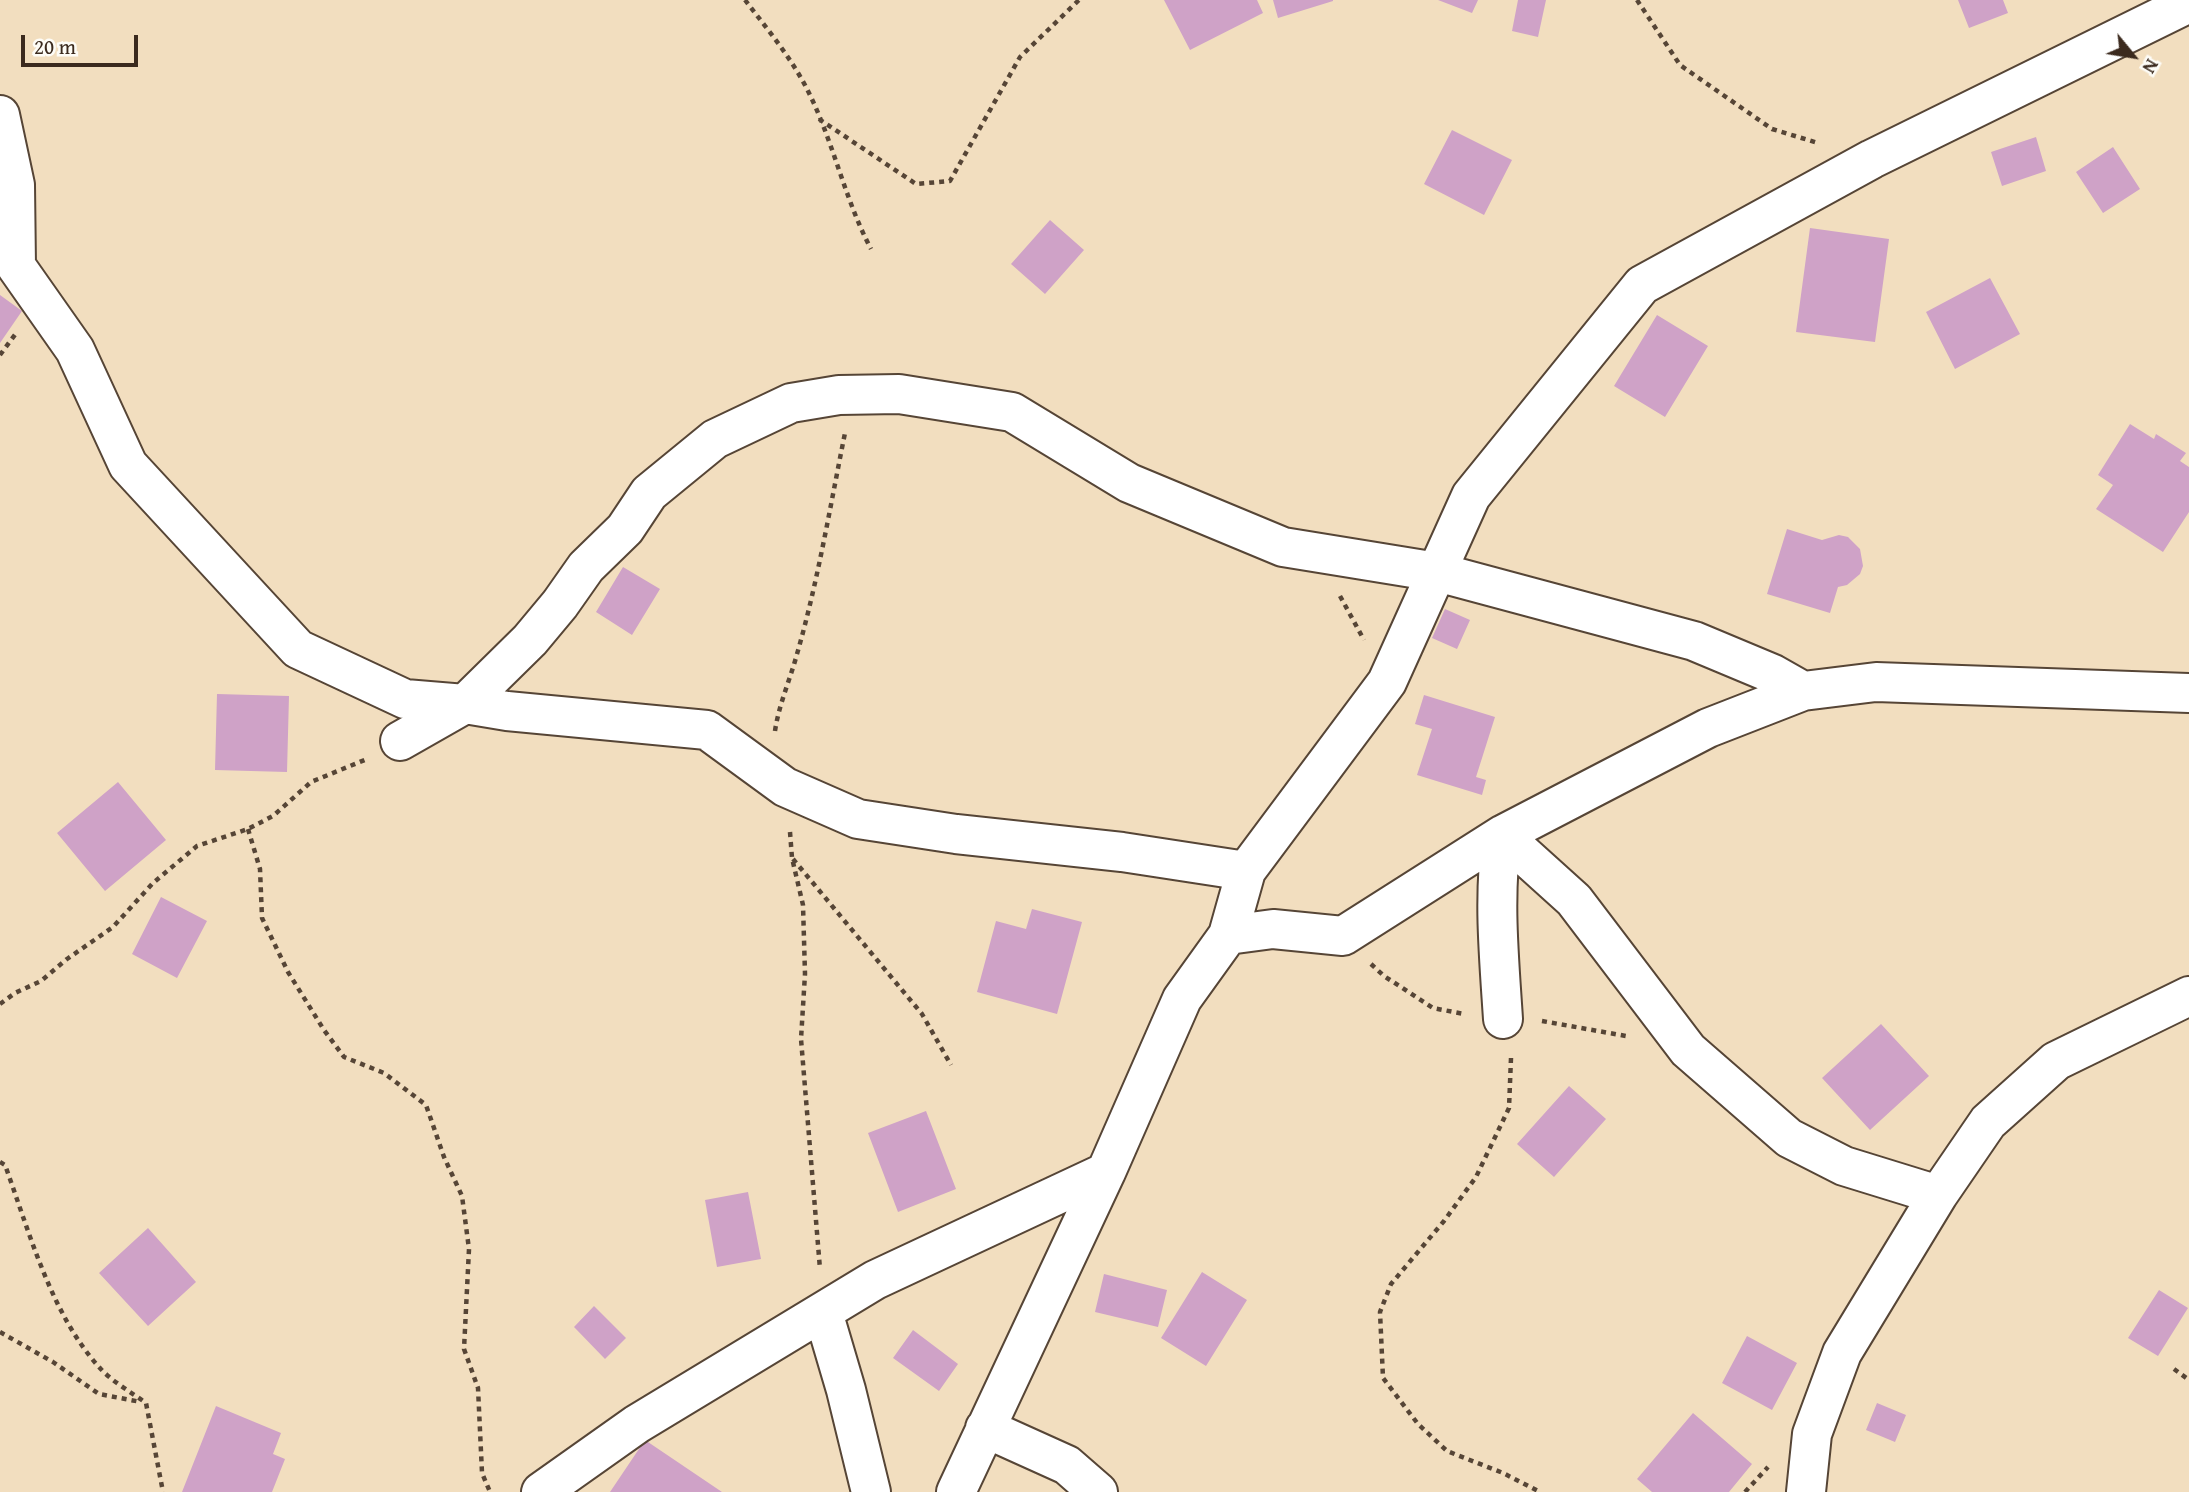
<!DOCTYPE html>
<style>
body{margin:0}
#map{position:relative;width:2189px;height:1492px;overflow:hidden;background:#f2debf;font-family:"Gentium Book Plus",serif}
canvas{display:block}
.north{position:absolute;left:2098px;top:21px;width:70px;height:70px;-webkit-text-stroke:5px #fdfcf7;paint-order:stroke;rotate:120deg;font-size:19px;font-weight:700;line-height:28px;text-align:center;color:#3b2a1e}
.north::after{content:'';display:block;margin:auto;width:24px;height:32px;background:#3b2a1e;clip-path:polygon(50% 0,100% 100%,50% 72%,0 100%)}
.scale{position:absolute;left:21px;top:35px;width:117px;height:32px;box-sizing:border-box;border:4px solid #3b2a1e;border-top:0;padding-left:9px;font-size:21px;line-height:24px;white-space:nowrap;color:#3b2a1e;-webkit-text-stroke:5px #fdfcf7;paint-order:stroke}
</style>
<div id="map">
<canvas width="2189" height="1492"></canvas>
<div class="north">N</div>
<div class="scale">20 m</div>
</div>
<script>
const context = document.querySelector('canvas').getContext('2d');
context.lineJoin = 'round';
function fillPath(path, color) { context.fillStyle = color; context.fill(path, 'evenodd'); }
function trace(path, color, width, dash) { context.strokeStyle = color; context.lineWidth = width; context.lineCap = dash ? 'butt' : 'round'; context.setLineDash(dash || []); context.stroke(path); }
fillPath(new Path2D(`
 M1164,0h93l6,13 -73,37z
 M1273,0h60v1l-55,17z
 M1438,0h40l-6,13z
 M1518,0h28l-8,37 -26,-6z
 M1958,0h45l5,13 -39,15z
 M1452,130l60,30 -28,55 -60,-31z
 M2036,137l10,34 -44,15 -11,-34z
 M2113,147l27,42 -37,24 -27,-41z
 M1050,220l34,30 -39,44 -34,-30z
 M1810,228l79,11 -14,103 -79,-10z
 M1990,278l30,56 -65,35 -29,-57z
 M0,295l22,16 -22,32z
 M1657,315l51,31 -43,71 -51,-31z
 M2130,424l24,15 2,-5 30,19 -6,8 9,6v45l-26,40 -67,-43 17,-24 -15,-10z
 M1787,529l35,11 17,-5 9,2 12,12 3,17 -3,8 -13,11 -9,2 -8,26 -63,-19z
 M623,567l37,22 -28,46 -36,-23z
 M1445,609l25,11 -13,29 -25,-11z
 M217,694l72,2 -2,76 -72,-2z
 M1424,695l71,22 -19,60 10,3 -4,15 -65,-20 15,-46 -17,-5z
 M118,782l48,58 -61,51 -48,-58z
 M161,897l46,24 -30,57 -45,-24z
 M1032,909l50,13 -25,92 -80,-22 19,-71 30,8z
 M1881,1024l48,52 -59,54 -48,-52z
 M1569,1086l37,33 -52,58 -37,-33z
 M926,1111l30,78 -58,23 -30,-79z
 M748,1192l13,67 -44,8 -12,-67z
 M148,1228l48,54 -48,44 -49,-53z
 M1202,1272l45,28 -41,66 -45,-28z
 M1104,1274l63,16 -9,37 -63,-15z
 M2159,1290l29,18 -30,48 -30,-18z
 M594,1306l32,32 -21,21 -31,-32z
 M913,1330l45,34 -19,27 -46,-33z
 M1747,1336l50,27 -25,47 -50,-27z
 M1877,1403l29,12 -11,27 -29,-12z
 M216,1406l65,27 -8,21 12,5 -13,33h-90z
 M1693,1413l59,51 -23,28h-77l-15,-13z
 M645,1440l77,52h-112z`), '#cfa2c7');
const minor = new Path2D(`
 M0,115l15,70 1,81 59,84 53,115 170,184 107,50 60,5 42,7 200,19 78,57 73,32 98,15 166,18 124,19
 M400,741l65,-37 65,-64 30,-36 26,-37 39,-38 24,-36 66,-54 76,-36 48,-8 60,-1 113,18 117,71 154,64 154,25 257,69 79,33 30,17
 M1228,935l45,-6 70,7 159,-101 206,-107 95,-37 73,-9 313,11
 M1503,1019c-4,-62 -10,-123 -1,-184l72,65 114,150 101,88 55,28 94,29
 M823,1312l23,78 25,102
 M985,1428l82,37 31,27
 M541,1492l96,-68 238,-144 231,-108
 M956,1492l150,-320 76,-173 46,-64 18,-64 141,-189 84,-186 171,-211 230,-126 317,-156
 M1806,1492l6,-58 30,-81 96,-158 50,-73 68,-61 133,-65`);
trace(minor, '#564536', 42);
trace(new Path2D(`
 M745,0c23,30 48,60 64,93 25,51 36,107 62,156
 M1637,0l43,65 92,64 46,14
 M819,119l97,65 34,-3 70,-124 59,-57
 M0,355l17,-23
 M1340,596l24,44
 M775,731c4,-27 15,-51 22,-77 21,-73 33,-147 48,-221
 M248,829l12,40 2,49 26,54 36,58 20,27 40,16 42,32 18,52 18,39 7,53 -5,100 14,39 4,85 8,19
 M790,832l2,26 11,47 2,69 -4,65 19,230
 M793,859l129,155 29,51
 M1371,964l13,12 49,32 31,6
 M0,1004l15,-11 26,-12 26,-22 46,-32 40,-44 44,-37 51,-17 25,-13 38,-34 56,-23
 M1542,1021l84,15
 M1511,1058l-2,50 -33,69 -32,44 -53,63 -11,28 3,66 35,46 29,27 56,22 37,19
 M0,1162l5,3c24,66 46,149 94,202 12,14 32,25 47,36l17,89
 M0,1332l53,30 46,32 42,8
 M2174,1369l15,11
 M1745,1492l23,-25`), '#564536', 4.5, [5, 5]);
trace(minor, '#fff', 38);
</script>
